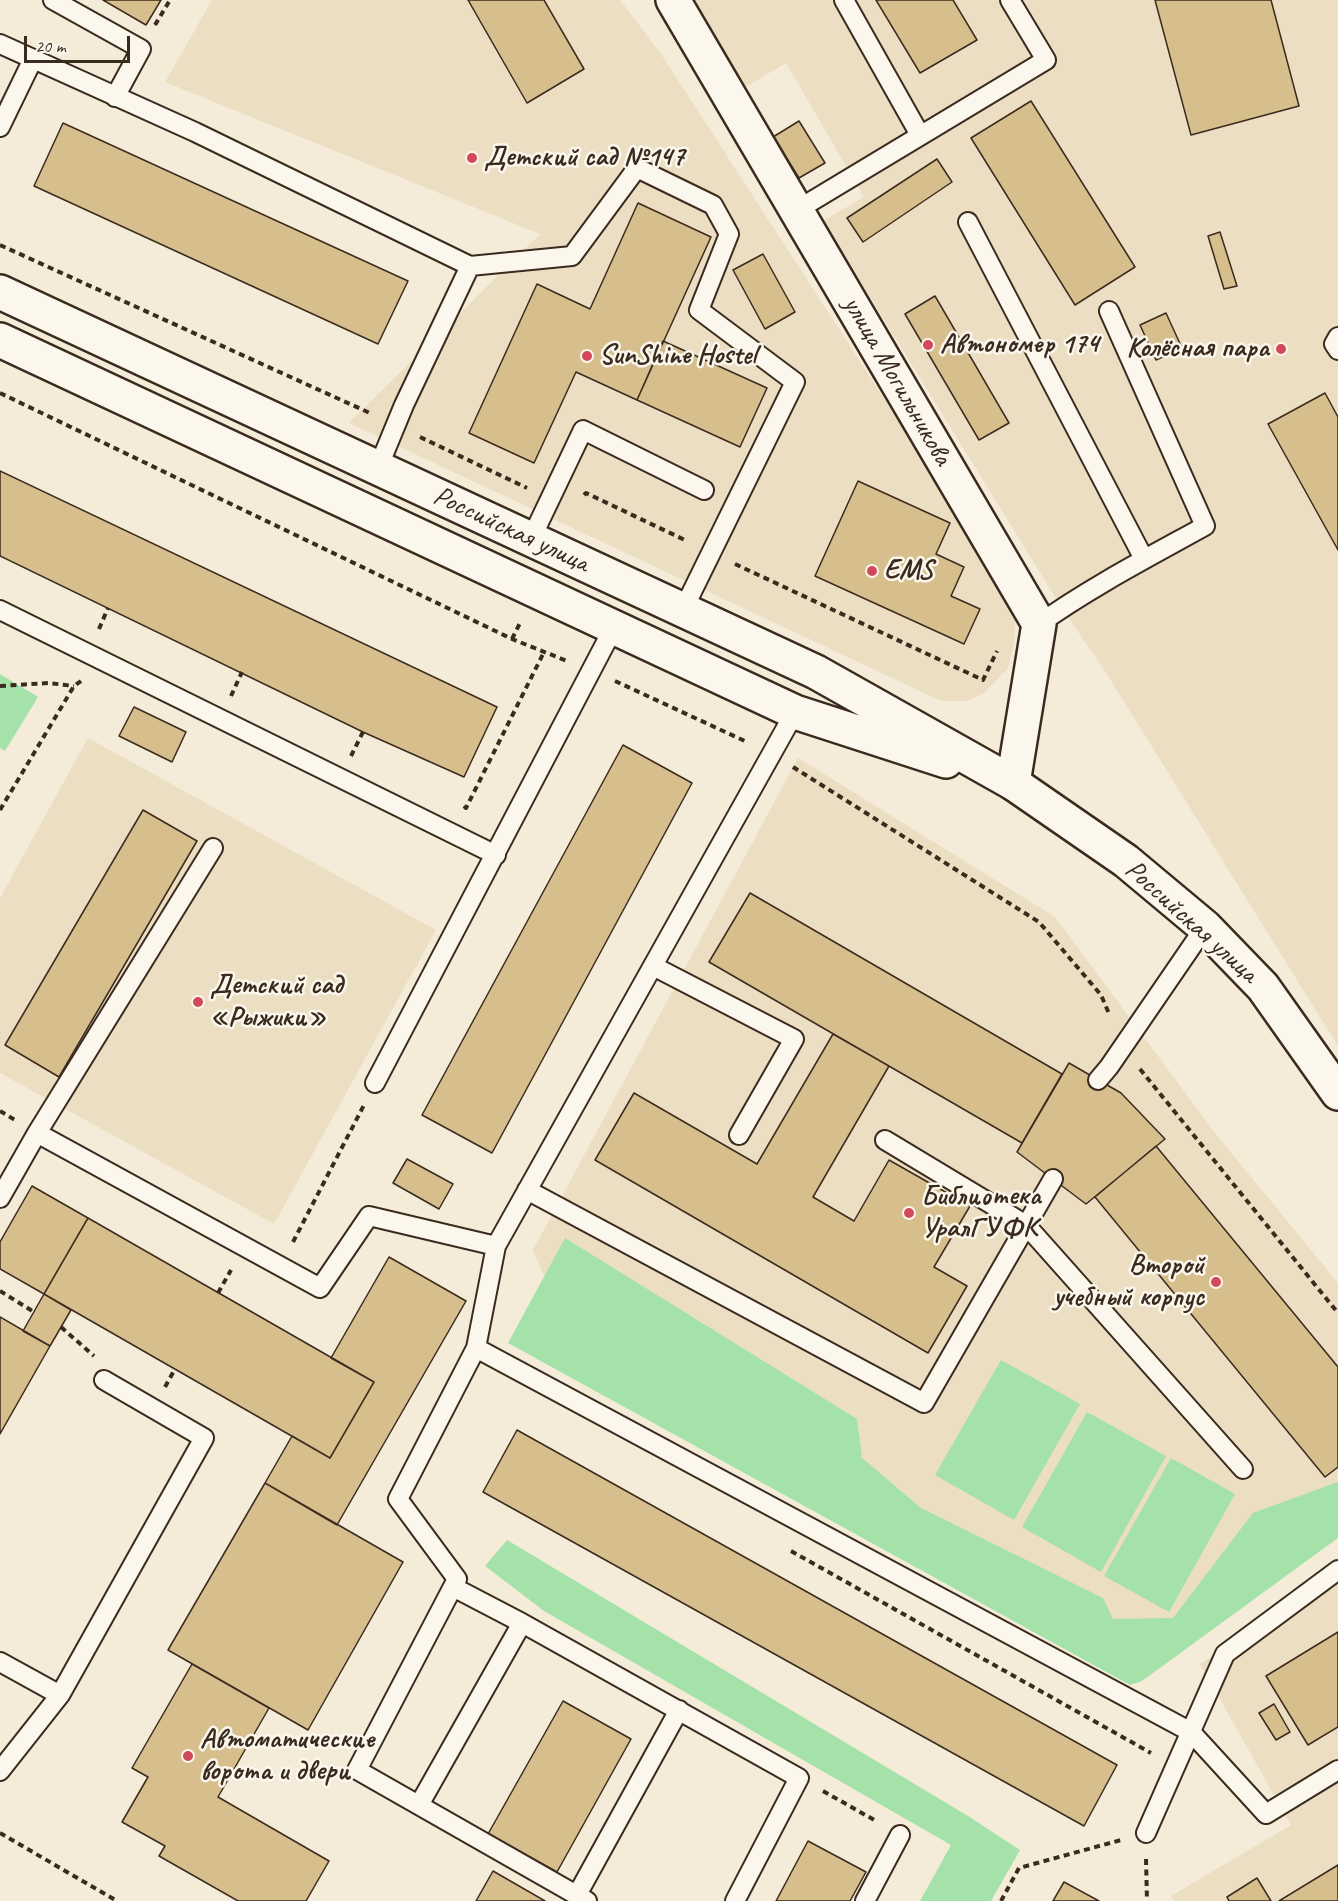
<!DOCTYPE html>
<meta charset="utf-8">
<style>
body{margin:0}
#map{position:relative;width:1338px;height:1901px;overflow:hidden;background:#f4ecd9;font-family:Caveat,sans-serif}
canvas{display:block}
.scale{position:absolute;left:24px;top:36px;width:106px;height:27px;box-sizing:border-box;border:3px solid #3b2a1e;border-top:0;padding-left:8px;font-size:18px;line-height:21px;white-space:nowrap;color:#3b2a1e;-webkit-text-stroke:4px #fbf7ec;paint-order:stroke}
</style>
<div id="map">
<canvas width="1338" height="1901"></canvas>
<div class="scale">20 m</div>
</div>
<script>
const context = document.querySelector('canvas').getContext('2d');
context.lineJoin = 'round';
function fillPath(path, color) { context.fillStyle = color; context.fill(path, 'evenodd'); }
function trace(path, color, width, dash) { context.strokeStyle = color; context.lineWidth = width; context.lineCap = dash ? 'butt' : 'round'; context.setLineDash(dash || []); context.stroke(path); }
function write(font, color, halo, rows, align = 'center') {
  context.font = font + ' Caveat,sans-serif'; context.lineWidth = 5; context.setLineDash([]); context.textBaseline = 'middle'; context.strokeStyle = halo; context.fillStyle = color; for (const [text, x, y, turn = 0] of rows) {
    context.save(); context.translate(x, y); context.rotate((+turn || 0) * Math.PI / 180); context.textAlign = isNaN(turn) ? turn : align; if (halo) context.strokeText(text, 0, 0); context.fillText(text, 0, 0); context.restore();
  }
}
fillPath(new Path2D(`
 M212,0h408l41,54 338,522 17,39 -2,28 -6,25 -24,25 -17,8h-26l-592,-278 191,-189 -375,-152z
 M690,0h648v1046l-230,-370 -46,-68 -239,-387 41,-24 -78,-134 -42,25z
 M88,738l348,192 -162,294 -274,-151v-175z
 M798,758l257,159 160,216 123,150v234l-157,115 -122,-5 -479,-266 -47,-111z
 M1338,1577v324h-164l-3,-5 120,-71 -91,-161z`), '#ebdec2');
fillPath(new Path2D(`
 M0,674l38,23 -33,54 -5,-3z
 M565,1238l292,181 5,39 59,50 182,90 10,21 60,-1 80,-105 85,-31v56l-196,143 -12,4 -622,-342z
 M1001,1360l79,44 -66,116 -79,-45z
 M1087,1412l79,44 -65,116 -79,-45z
 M1171,1458l64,36 -66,118 -65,-36z
 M507,1540l461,276 52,34 -29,51h-71l31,-56 -407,-234 -59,-45z`), '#a4e2a9');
const building = new Path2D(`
 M103,0h58l-15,25z
 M468,0h76l40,69 -57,34z
 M876,0h77l24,40 -57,33z
 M1155,0h116l28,106 -108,29z
 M1031,101l104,166 -60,38 -104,-167z
 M799,121l26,42 -26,15 -26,-41z
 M63,123l345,158 -30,63 -344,-158z
 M937,159l15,23 -89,60 -16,-24z
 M638,203l73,34 -74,163 -61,-28 -42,91 -65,-30 68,-149 53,25z
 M1220,232l17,54 -13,3 -16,-53z
 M763,254l32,58 -30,17 -32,-59z
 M935,296l74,127 -30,17 -74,-126z
 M1166,313l16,35 -26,12 -16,-35z
 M663,341l104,47 -27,59 -103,-47z
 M1325,393l13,24v133l-70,-126z
 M0,471l497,236 -33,70 -101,-45 -363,-176z
 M858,481l92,42 -14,31 28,13 -13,29 29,13 -16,35 -149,-68z
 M134,707l52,25 -14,30 -53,-26z
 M623,745l69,38 -200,370 -70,-38z
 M143,810l54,31 -138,236 -54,-32z
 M750,893l312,181 -40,69 -313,-181z
 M833,1034l56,32 -76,131 41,24 35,-61 81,46 -36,61 33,19 -39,67 -333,-193 39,-67 123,71z
 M1069,1063l52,30 44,46 -79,65 -69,-52z
 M1156,1146l182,221v100l-13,10 -230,-280z
 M407,1159l46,25 -14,25 -46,-26z
 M32,1186l56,32 -44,76 -44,-25v-27z
 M88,1218l286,164 -44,76 -286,-164z
 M389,1257l77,44 -129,224 -72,-42 27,-47 38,22 44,-76 -43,-24z
 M44,1294l27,16 -21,36 -27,-15z
 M0,1317l50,29 -50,88z
 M517,1430l600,335 -33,61 -601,-334z
 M265,1483l138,79 -95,168 -140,-80z
 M1338,1632v95l-30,18 -42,-69z
 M192,1664l77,44 -51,89 111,64 -23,40h-68l-79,-45 6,-10 -43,-24 26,-45 -16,-9z
 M563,1701l68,38 -74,133 -69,-38z
 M1274,1704l16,28 -14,8 -17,-27z
 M808,1841l58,31 -16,29h-74z
 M1338,1865v36h-59z
 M493,1871l52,30h-69z
 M1257,1878l14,23h-42l-2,-4z
 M1064,1882l35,19h-46z`);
fillPath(building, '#d7be8d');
trace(building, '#3b2a1e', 1.5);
const lane = new Path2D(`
 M53,0l88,49 -26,48
 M844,0l76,135
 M0,44l195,88 275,134 -66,139 -26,63
 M0,127l33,-68
 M797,210l249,-150 -36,-60
 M968,222l176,337
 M470,266l102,-10 65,-88 76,37 16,29 -30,76 96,72 -112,228
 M1338,337l-4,7 4,6
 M531,539l52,-109 121,60
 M0,610l496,245
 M1039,624c52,-37 110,-67 166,-98l-96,-215
 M653,966l141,73 -55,96
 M1098,1080l11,-13 96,-140
 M375,1083l239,-456
 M37,1133l176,-285
 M885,1140l141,85 217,244
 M527,1190l397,213 129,-224
 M0,1198l37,-65 283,155 49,-72 127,30
 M476,1348l715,384 75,82 72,-44
 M453,1587l69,36
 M0,1662l60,33
 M0,1771l60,-76 144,-257 -100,-58
 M419,1805l103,-182 277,155 -64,123
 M1146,1833l79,-179 113,-84
 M577,1895l102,-185
 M587,1901l-230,-131 100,-191 -59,-80 78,-151 20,-102 299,-534
 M865,1901l35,-66`);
const street = new Path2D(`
 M673,0l366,624 -26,159`);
const secondary = new Path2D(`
 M0,292l816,380 197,111 113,78 79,66 58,60 75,106
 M0,340l795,372 151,49`);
trace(lane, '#3b2a1e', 22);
trace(street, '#3b2a1e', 38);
trace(secondary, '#3b2a1e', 38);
trace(new Path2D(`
 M155,25l15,-25
 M0,245l372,169
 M0,393l512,246 55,22
 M420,437l107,51
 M584,495l2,-2 101,48
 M735,564l248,116 14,-29
 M99,629l9,-21
 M512,639l9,-18
 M615,681l132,61
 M0,686l49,-3 25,3
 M231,696l11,-24
 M351,756l12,-24
 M793,767l246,155 62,73 9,21
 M464,806l2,2 78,-156
 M0,810l74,-124 7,-5
 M1140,1069l198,244
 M0,1111l15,9
 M293,1242l71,-137
 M0,1291l34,21
 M218,1293l13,-23
 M61,1327l33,29
 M165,1387l10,-18
 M791,1551l360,202
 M823,1791l53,30
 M0,1833l117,68
 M1146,1859l1,42
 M1001,1901l18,-33 102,-28`), '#3b2a1e', 4, [6, 4.5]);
trace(lane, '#fbf7ec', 18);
trace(street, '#fbf7ec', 33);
trace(secondary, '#fbf7ec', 33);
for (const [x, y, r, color] of [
 [472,158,6,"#d1495b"],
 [928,345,6,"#d1495b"],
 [1281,349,6,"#d1495b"],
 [587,356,6,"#d1495b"],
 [872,571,6,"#d1495b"],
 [198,1002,6,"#d1495b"],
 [909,1213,6,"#d1495b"],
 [1216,1282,6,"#d1495b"],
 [188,1756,6,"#d1495b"]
]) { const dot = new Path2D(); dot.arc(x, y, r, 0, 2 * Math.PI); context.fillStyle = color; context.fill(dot); trace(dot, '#fbf7ec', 2); }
write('bold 28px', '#3b2a1e', '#fbf7ec', [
 ["Детский сад №147",484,158],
 ["Автономер 174",940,345],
 ["Колёсная пара",1269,349,"right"],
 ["SunShine Hostel",599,356],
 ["EMS",884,571],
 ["Детский сад",210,986],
 ["«Рыжики»",210,1018],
 ["Библиотека",921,1197],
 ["УралГУФК",921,1229],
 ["Второй",1204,1266,"right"],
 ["учебный корпус",1204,1298,"right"],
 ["Автоматические",200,1740],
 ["ворота и двери",200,1772]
], 'left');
write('28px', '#3b2a1e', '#fbf7ec', [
 ["улица Могильникова",897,381,60],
 ["Российская улица",511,530,25],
 ["Российская улица",1191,922,42]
]);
</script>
